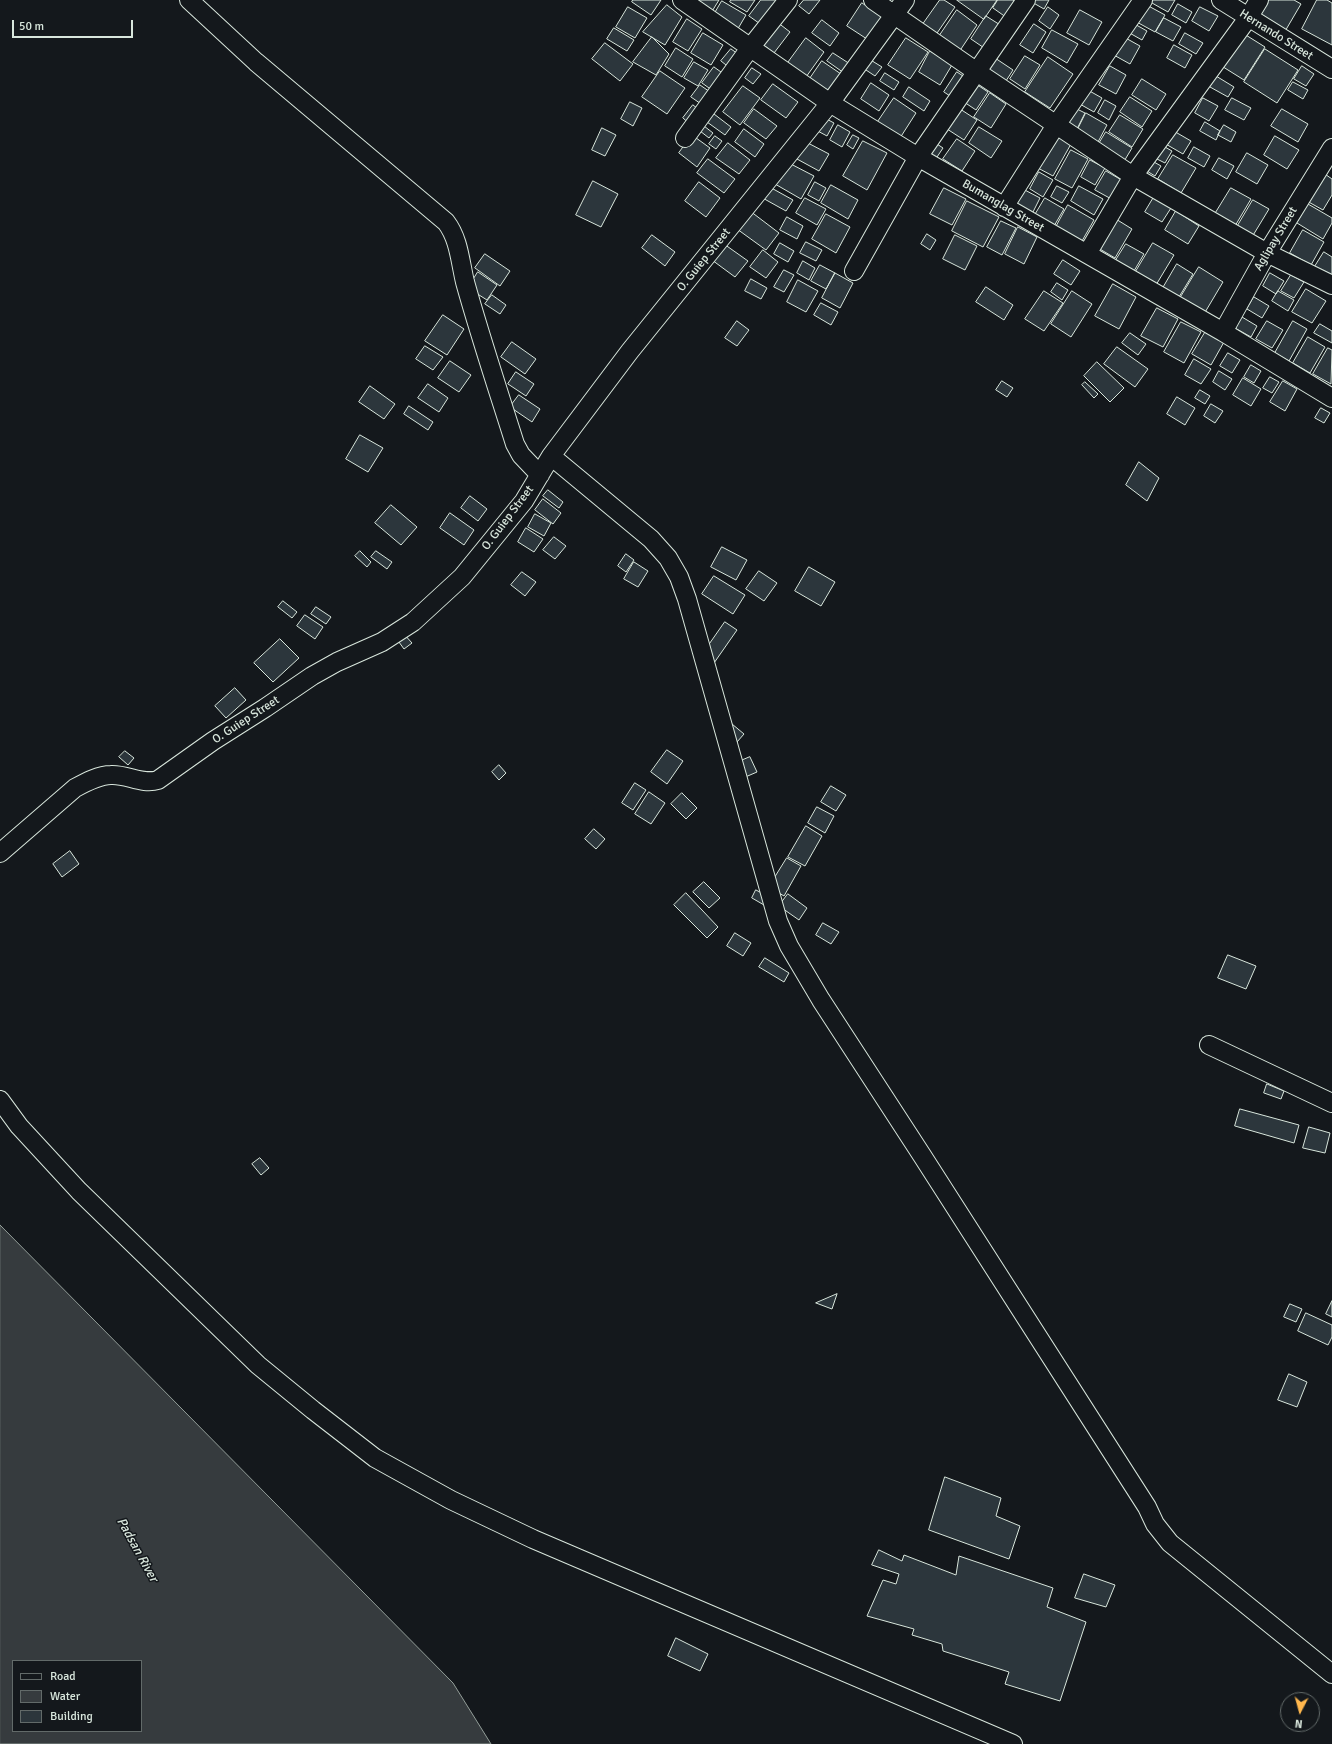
<!DOCTYPE html>
<style>
body{margin:0}
#map{position:relative;width:1332px;height:1744px;overflow:hidden;background:#14181c;font-family:Signika,sans-serif}
canvas{display:block}
.legend{position:absolute;left:12px;top:1660px;width:130px;height:72px;box-sizing:border-box;background:#14181c;border:1px solid #626a69;margin:0;padding:5px 7px;list-style:none;font-size:12px;color:#d8e6dc}
.legend li{display:flex;align-items:center;gap:8px;height:20px}
.legend b{width:20px;border:1px solid #626a69}
.north{position:absolute;left:1280px;top:1692px;width:40px;height:40px;box-sizing:border-box;background:#14181c;border:1px solid #626a69;border-radius:50%;rotate:186deg;font-size:11px;font-weight:700;line-height:16px;text-align:center;color:#d8e6dc}
.north::after{content:'';display:block;margin:auto;width:14px;height:18px;background:#ffb74d;clip-path:polygon(50% 0,100% 100%,50% 72%,0 100%)}
.scale{position:absolute;left:12px;top:20px;width:121px;height:18px;box-sizing:border-box;border:2px solid #d8e6dc;border-top:0;padding-left:5px;font-size:12px;line-height:14px;white-space:nowrap;color:#d8e6dc;-webkit-text-stroke:3px #14181c;paint-order:stroke}
</style>
<div id="map">
<canvas width="1332" height="1744"></canvas>
<ul class="legend">
<li><b style="height:5px;background:#14181c"></b>Road</li>
<li><b style="height:11px;background:#363b3e"></b>Water</li>
<li><b style="height:11px;background:#2c363c"></b>Building</li>
</ul>
<div class="north">N</div>
<div class="scale">50 m</div>
</div>
<script>
const context = document.querySelector('canvas').getContext('2d');
context.lineJoin = 'round';
function fillPath(path, color) { context.fillStyle = color; context.fill(path, 'evenodd'); }
function trace(path, color, width, dash) { context.strokeStyle = color; context.lineWidth = width; context.lineCap = dash ? 'butt' : 'round'; context.setLineDash(dash || []); context.stroke(path); }
function write(font, color, halo, rows, align = 'center') {
  context.font = font + ' Signika,sans-serif'; context.lineWidth = 3; context.setLineDash([]); context.textBaseline = 'middle'; context.strokeStyle = halo; context.fillStyle = color; for (const [text, x, y, turn = 0] of rows) {
    context.save(); context.translate(x, y); context.rotate((+turn || 0) * Math.PI / 180); context.textAlign = isNaN(turn) ? turn : align; if (halo) context.strokeText(text, 0, 0); context.fillText(text, 0, 0); context.restore();
  }
}
const water = new Path2D(`
 M0,1225l453,458 38,61h-491zM13,1661h128v70h-128z`);
fillPath(water, '#363b3e');
trace(water, '#939e99', 1);
const building = new Path2D(`
 M633,0h28l-10,15 -19,-13z
 M695,0h24l-8,13z
 M731,0h24l-8,12 -17,-10z
 M761,0h22l-20,26 -14,-10z
 M804,0h16l-11,14 -10,-8z
 M940,0h4l11,7 -20,29 -14,-9z
 M957,0h40l-13,19z
 M998,0h15l7,5 -10,15 -17,-12z
 M1030,0h19l-5,9 -14,-8z
 M1153,0h22l-7,12 -16,-9z
 M1263,0h31l7,4 -17,29 -30,-17z
 M1317,0h10l5,3v42l-30,-16z
 M722,1l24,14 -10,17 -24,-14z
 M862,3l23,15 -15,23 -23,-15z
 M1143,3l22,12 -10,17 -22,-12z
 M1178,4l14,8 -6,11 -14,-8z
 M667,5l15,12 -17,28 -22,-13z
 M628,7l19,11 -12,20 -19,-11z
 M1048,7l11,8 -9,14 -11,-8z
 M1200,7l18,9 -9,15 -17,-10z
 M957,10l20,15 -18,27 -21,-14z
 M1080,10l22,12 -13,23 -22,-12z
 M986,16l19,12 -15,24 -19,-13z
 M1164,18l17,9 -8,14 -17,-9z
 M687,19l15,10 -14,22 -15,-9z
 M822,20l17,13 -9,13 -18,-13z
 M777,22l13,10 -16,21 -13,-10z
 M1131,22l16,9 -5,9 -16,-9z
 M1034,24l12,8 -13,21 -13,-8z
 M614,28l20,12 -7,11 -20,-12z
 M1052,30l26,14 -11,19 -25,-15z
 M1241,32l24,15 -21,33 -24,-15z
 M703,33l20,12 -12,20 -20,-12z
 M1185,33l18,10 -7,11 -17,-10z
 M1122,36l18,10 -10,18 -18,-10z
 M652,37l17,17 -13,21 -23,-13z
 M806,38l18,14 -18,25 -19,-13z
 M906,38l22,14 -18,27 -22,-14z
 M605,43l28,21 -13,17 -28,-22z
 M1174,45l18,10 -7,13 -18,-10z
 M676,48l17,11 -11,18 -17,-11z
 M731,49l10,7 -10,13 -10,-8z
 M1265,49l33,21 -21,33 -33,-21z
 M930,51l22,14 -12,20 -21,-13z
 M833,53l17,11 -6,9 -17,-12z
 M992,56l21,14 -9,14 -21,-14z
 M1025,56l15,9 -15,24 -15,-10z
 M1048,57l25,17 -23,34 -25,-16z
 M869,59l13,8 -7,9 -12,-8z
 M822,61l19,13 -12,19 -20,-13z
 M694,62l14,8 -10,16 -14,-8z
 M1110,66l16,9 -10,19 -17,-9z
 M1302,66l12,8 -8,12 -12,-7z
 M714,67l14,10 -12,16 -14,-10z
 M752,68l9,6 -8,10 -8,-6z
 M660,71l25,17 -18,26 -25,-17z
 M957,72l9,6 -13,20 -9,-6z
 M885,73l14,9 -5,8 -14,-9z
 M1216,76l18,11 -6,10 -18,-10z
 M1142,79l24,15 -10,16 -24,-15z
 M973,82l15,10 -12,18 -15,-10z
 M1293,82l15,8 -5,9 -15,-9z
 M871,83l18,12 -10,16 -18,-12z
 M773,84l25,18 -12,16 -25,-18z
 M700,85l13,9 -9,12 -13,-9z
 M743,86l17,12 -20,27 -17,-13z
 M909,87l21,14 -6,10 -21,-14z
 M1086,89l16,9 -8,14 -16,-9z
 M990,93l16,11 -15,24 -17,-11z
 M1130,97l22,14 -10,16 -22,-15z
 M894,98l22,15 -16,25 -23,-15z
 M1203,98l15,8 -9,15 -14,-8z
 M1232,98l19,10 -7,12 -19,-10z
 M1105,100l11,6 -7,14 -11,-7z
 M630,102l12,6 -9,18 -12,-7z
 M693,105l9,7 -10,14 -9,-8z
 M1071,106l14,7 -8,16 -14,-8z
 M957,107l20,13 -13,20 -20,-13z
 M754,109l23,17 -11,13 -22,-16z
 M1282,109l26,15 -10,18 -27,-16z
 M1086,113l21,12 -9,17 -21,-11z
 M714,114l17,13 -6,8 -18,-13z
 M1120,115l23,14 -11,18 -23,-15z
 M821,116l13,7 -7,13 -13,-7z
 M1205,122l15,9 -4,9 -16,-9z
 M838,125l12,7 -8,15 -12,-7z
 M1224,125l12,7 -5,10 -13,-7z
 M704,126l9,7 -4,5 -9,-7z
 M979,127l23,14 -11,17 -22,-15z
 M602,128l14,7 -11,21 -13,-6z
 M744,129l20,15 -9,13 -20,-15z
 M1172,130l19,11 -8,13 -19,-11z
 M1106,132l26,16 -9,15 -26,-16z
 M692,135l18,13 -13,19 -18,-14z
 M853,135l6,3 -6,11 -6,-4z
 M1054,135l17,9 -18,32 -17,-9z
 M715,136l7,5 -6,8 -7,-5z
 M1275,136l24,14 -12,19 -23,-14z
 M957,139l18,12 -13,20 -19,-12z
 M931,140l12,8 -8,12 -12,-8z
 M863,141l24,12 -20,37 -24,-14z
 M806,142l23,12 -10,17 -22,-12z
 M728,143l22,17 -11,14 -23,-16z
 M1158,143l14,8 -7,12 -14,-7z
 M1194,147l16,9 -6,11 -16,-9z
 M1071,150l17,9 -16,29 -17,-9z
 M1247,153l21,12 -11,19 -21,-12z
 M1173,155l23,13 -15,25 -23,-14z
 M1147,158l14,8 -6,10 -13,-8z
 M1219,158l15,8 -7,13 -15,-9z
 M708,159l27,20 -11,14 -27,-20z
 M1090,160l15,8 -10,17 -14,-8z
 M787,162l27,14 -13,23 -26,-15z
 M1106,171l19,11 -10,19 -20,-11z
 M1039,172l14,8 -10,17 -13,-8z
 M1322,172l10,7v16l-9,15 -18,-10z
 M593,181l25,13 -17,33 -25,-12z
 M699,182l21,16 -14,19 -21,-16z
 M815,182l11,6 -7,13 -11,-6z
 M766,185l27,15 -7,11 -27,-15z
 M831,185l27,15 -10,19 -27,-16z
 M1057,186l12,6 -7,11 -11,-6z
 M1079,186l24,13 -9,16 -23,-14z
 M944,188l22,11 -14,26 -22,-11z
 M1021,188l19,10 -8,16 -20,-10z
 M1231,188l20,11 -16,27 -20,-12z
 M1154,197l17,11 -9,14 -17,-10z
 M805,198l21,11 -9,16 -21,-12z
 M1045,198l19,11 -10,17 -19,-11z
 M1253,200l16,9 -17,28 -15,-10z
 M967,201l32,16 -16,30 -31,-16z
 M1308,204l24,14v5l-9,16 -26,-16z
 M1068,205l26,15 -12,21 -26,-14z
 M750,211l29,22 -13,17 -29,-21z
 M1176,211l23,15 -11,18 -23,-14z
 M826,214l24,13 -14,26 -24,-14z
 M1111,216l21,13 -17,29 -22,-13z
 M787,217l16,9 -6,13 -17,-9z
 M1001,221l15,7 -14,27 -15,-8z
 M1018,227l19,10 -13,27 -19,-10z
 M1303,230l21,12 -13,23 -21,-12z
 M927,234l9,6 -6,10 -9,-6z
 M652,235l23,17 -10,14 -23,-18z
 M955,235l22,11 -12,24 -22,-11z
 M806,242l16,8 -6,11 -16,-8z
 M780,243l14,8 -6,11 -14,-8z
 M1153,243l21,12 -18,30 -21,-12z
 M724,244l24,17 -13,16 -23,-17z
 M1126,244l18,10 -10,17 -18,-11z
 M763,250l15,12 -12,16 -16,-11z
 M1324,252l8,5v21l-18,-10z
 M485,254l25,17 -10,15 -25,-18z
 M1063,260l17,11 -9,14 -17,-11z
 M803,261l12,7 -6,12 -12,-7z
 M1177,264l16,10 -14,23 -16,-9z
 M820,265l15,8 -9,16 -15,-8z
 M1199,267l24,15 -19,32 -25,-14z
 M784,270l10,5 -10,17 -10,-5z
 M478,272l19,13 -10,15 -19,-12z
 M835,273l18,10 -13,25 -18,-10z
 M1270,273l14,8 -8,13 -13,-8z
 M1291,275l13,7 -10,16 -13,-7z
 M751,279l16,9 -6,11 -16,-8z
 M798,280l20,11 -12,21 -19,-10z
 M1057,283l11,7 -6,10 -11,-8z
 M1113,284l23,13 -17,32 -24,-13z
 M986,287l27,18 -9,15 -28,-18z
 M1306,289l20,12 -14,22 -20,-11z
 M1044,291l19,12 -19,28 -19,-12z
 M1072,291l20,13 -21,33 -20,-13z
 M1278,291l16,9 -6,11 -16,-10z
 M492,295l14,10 -6,9 -15,-10z
 M1254,297l15,9 -7,12 -15,-9z
 M821,303l17,9 -7,13 -17,-10z
 M1157,308l21,11 -15,28 -22,-11z
 M443,315l21,14 -17,26 -22,-14z
 M1242,317l15,9 -6,11 -16,-9z
 M737,321l12,9 -12,16 -12,-8z
 M1267,321l16,9 -11,18 -16,-9z
 M1293,321l14,8 -18,32 -14,-8z
 M1181,322l20,10 -17,31 -20,-11z
 M1320,324l12,7v12l-18,-10z
 M1206,331l18,11 -13,23 -19,-11z
 M1130,333l16,11 -8,11 -16,-12z
 M1308,337l17,10 -15,26 -17,-10z
 M512,342l24,17 -11,15 -24,-17z
 M425,346l18,11 -10,13 -17,-11z
 M1117,347l31,22 -13,18 -31,-23z
 M1328,348l4,2 -1,34 -18,-10z
 M1228,353l12,7 -8,13 -12,-7z
 M1194,359l17,10 -10,15 -16,-9z
 M450,361l21,14 -12,17 -21,-14z
 M1097,362l27,26 -14,14 -26,-26z
 M1251,365l10,6 -7,12 -10,-6z
 M1219,371l13,8 -7,11 -12,-8z
 M516,372l18,12 -8,12 -18,-12z
 M1270,377l9,5 -7,11 -9,-5z
 M1243,378l18,11 -10,17 -18,-11z
 M1002,381l11,7 -6,9 -11,-7z
 M1283,381l14,8 -12,22 -15,-9z
 M1085,382l13,12 -4,4 -12,-13z
 M428,384l20,14 -9,14 -21,-14z
 M370,386l25,18 -11,15 -25,-17z
 M1200,390l10,6 -5,8 -10,-6z
 M519,395l21,14 -8,13 -22,-15z
 M1177,397l18,11 -10,17 -18,-11z
 M1211,404l12,7 -8,12 -11,-7z
 M409,406l24,16 -5,8 -24,-16z
 M1321,408l9,5 -6,10 -9,-5z
 M360,435l23,13 -15,24 -22,-13z
 M1139,462l20,16 -12,23 -21,-16z
 M548,490l15,12 -4,6 -16,-12z
 M470,496l17,13 -9,12 -17,-13z
 M543,499l18,14 -8,11 -18,-14z
 M391,505l26,22 -16,18 -26,-22z
 M450,513l24,17 -10,15 -24,-17z
 M535,514l16,9 -7,13 -16,-9z
 M526,528l17,11 -9,13 -16,-10z
 M554,537l12,9 -11,13 -12,-9z
 M722,547l25,13 -11,20 -25,-13z
 M360,551l11,11 -4,5 -12,-11z
 M376,551l16,11 -5,7 -16,-12z
 M626,554l8,6 -8,12 -8,-6z
 M634,562l14,9 -10,16 -14,-8z
 M809,567l26,15 -14,24 -26,-15z
 M759,571l18,12 -13,18 -18,-12z
 M522,572l14,10 -11,14 -14,-11z
 M714,576l31,19 -12,19 -31,-20z
 M283,601l14,11 -5,6 -14,-11z
 M316,607l15,10 -5,7 -15,-10z
 M305,615l18,12 -8,12 -18,-13z
 M725,622l12,8 -23,33 -12,-8z
 M403,633l9,10 -8,6 -8,-11z
 M280,639l19,19 -26,24 -19,-19z
 M235,688l11,12 -20,18 -11,-12z
 M732,724l12,10 -7,8 -12,-9z
 M667,750l16,11 -16,23 -16,-12z
 M125,751l9,7 -6,7 -9,-8z
 M750,757l7,15 -14,6 -7,-15z
 M499,765l7,8 -7,7 -7,-8z
 M635,783l11,7 -13,20 -11,-7z
 M831,786l15,9 -10,16 -15,-9z
 M649,792l16,11 -14,21 -16,-10z
 M682,793l15,15 -11,11 -15,-15z
 M817,807l17,9 -9,17 -17,-10z
 M806,826l16,10 -17,30 -17,-9z
 M594,829l11,10 -9,10 -11,-10z
 M70,851l9,13 -17,13 -9,-13z
 M787,858l14,8 -17,30 -15,-9z
 M704,882l16,16 -11,10 -16,-16z
 M756,890l13,7 -5,8 -12,-7z
 M686,893l32,34 -11,11 -33,-33z
 M788,894l19,14 -8,12 -20,-14z
 M823,923l16,9 -8,12 -15,-9z
 M735,933l16,10 -8,13 -16,-10z
 M1228,955l28,11 -10,23 -28,-11z
 M765,958l24,15 -5,9 -25,-15z
 M1267,1084l17,7 -3,8 -17,-6z
 M1240,1109l59,16 -5,18 -59,-17z
 M1309,1127l21,6 -5,20 -22,-5z
 M260,1158l9,10 -8,7 -9,-11z
 M837,1294l-5,15 -16,-6z
 M1332,1301v16l-6,-3z
 M1290,1304l12,5 -6,13 -12,-5z
 M1306,1313l26,12v12l-4,8 -30,-14z
 M1289,1374l18,8 -10,25 -19,-7z
 M945,1477l56,21 -5,18 24,10 -11,33 -80,-29z
 M879,1550l23,11 2,-6 52,20 3,-19 94,32 -6,19 39,15 -26,79 -55,-17 4,-12 -66,-21 -1,-7 -30,-9 2,-6 -47,-13 16,-36 13,4 3,-10 -27,-9z
 M1084,1574l31,11 -9,22 -31,-9z
 M676,1638l32,16 -8,17 -32,-15z`);
fillPath(building, '#2c363c');
trace(building, '#d8e6dc', 1);
const minor = new Path2D(`
 M189,0l67,62 190,160c13,17 14,39 19,60 15,54 33,108 50,162l6,11 19,20
 M682,0l148,103 88,54 305,175 109,66
 M873,0l104,72 156,104 134,77 65,32
 M1221,0l111,69
 M685,138l65,-90 38,-48
 M1004,207l52,-82 87,-125
 M1087,254l46,-78 115,-158 11,-18
 M854,271l64,-114 108,-157
 M1223,332l44,-79 65,-105
 M551,456l100,83 17,19 11,19 8,22 91,322 11,25 32,54 102,157 224,350 8,17 15,19 162,131
 M0,853l75,-65c11,-6 24,-13 36,-13 16,-1 31,10 47,5l55,-39 52,-33 47,-32 25,-14 45,-20 31,-20 49,-45 62,-76 27,-45 79,-105 200,-248 75,-103
 M1209,1045l123,58
 M0,1100l19,26 60,65 179,174 55,45 62,48 76,42 82,39 480,205`);
trace(minor, '#d8e6dc', 20);
trace(minor, '#14181c', 18);
write('12px', '#d8e6dc', '#14181c', [
 ["Hernando Street",1276,35,32],
 ["Bumanglag Street",1003,206,30],
 ["Aglipay Street",1276,239,-59],
 ["O. Guiep Street",704,260,-51],
 ["O. Guiep Street",508,518,-53],
 ["O. Guiep Street",246,720,-33]
]);
write('italic 13px', '#d8e6dc', '#14181c', [
 ["Padsan River",137,1550,61]
]);
</script>
